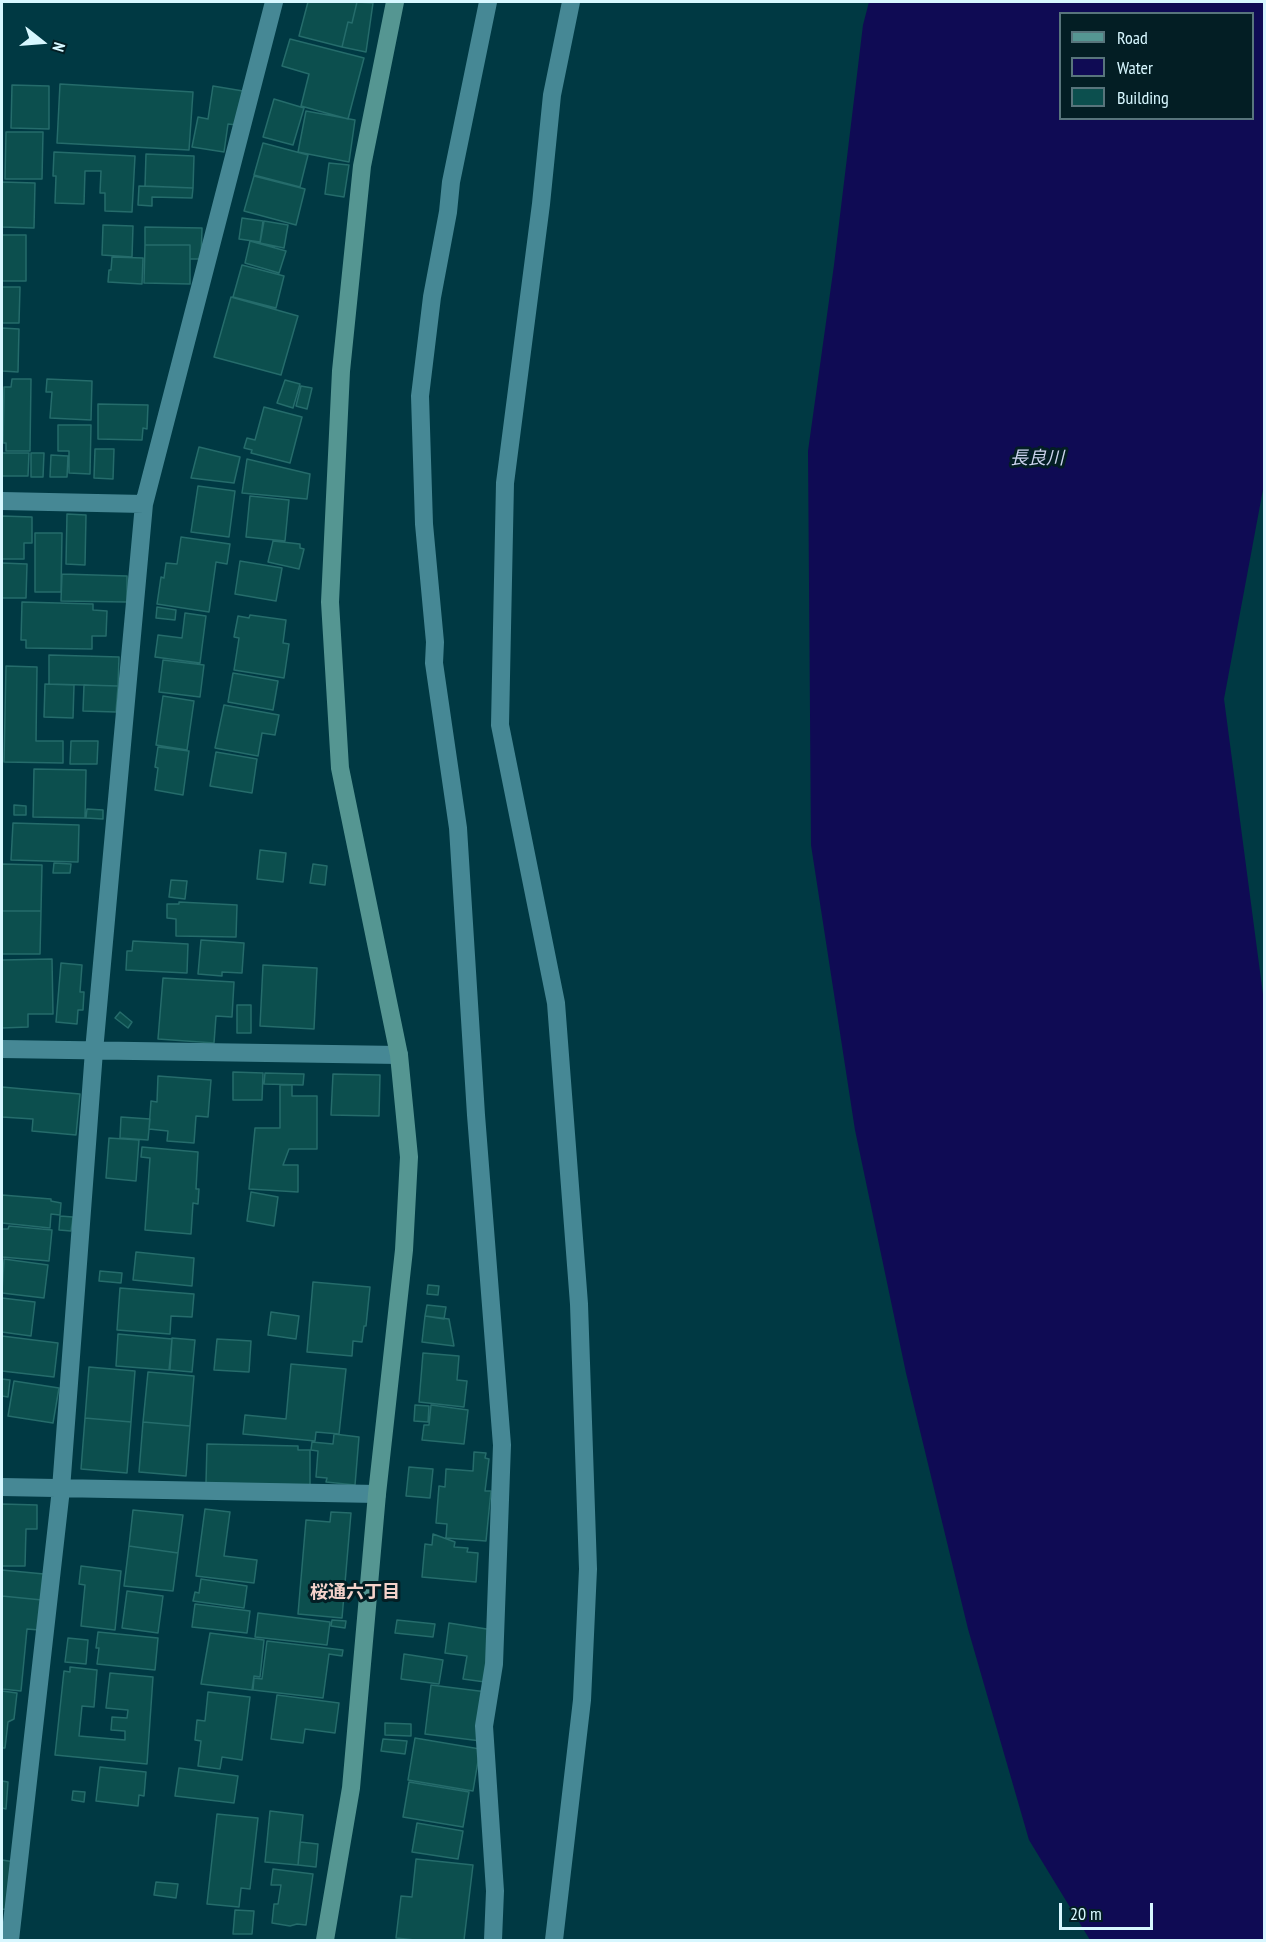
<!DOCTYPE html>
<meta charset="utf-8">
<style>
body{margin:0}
#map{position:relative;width:1266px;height:1942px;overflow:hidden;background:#003943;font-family:"PT Sans Narrow",sans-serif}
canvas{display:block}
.frame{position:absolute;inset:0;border:3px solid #d7f7ff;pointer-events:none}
.legend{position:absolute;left:1059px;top:12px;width:195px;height:108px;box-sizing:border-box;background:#031e24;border:2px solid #58757c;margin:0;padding:8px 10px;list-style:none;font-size:18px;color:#d7f7ff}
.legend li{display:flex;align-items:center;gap:12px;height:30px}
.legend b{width:30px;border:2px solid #58757c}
.north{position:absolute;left:12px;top:12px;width:60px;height:60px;-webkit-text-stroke:4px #031e24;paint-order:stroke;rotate:107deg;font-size:16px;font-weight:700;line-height:24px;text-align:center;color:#d7f7ff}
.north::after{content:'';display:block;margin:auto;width:21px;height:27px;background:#d7f7ff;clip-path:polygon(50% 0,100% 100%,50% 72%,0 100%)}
.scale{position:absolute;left:1059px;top:1903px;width:94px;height:27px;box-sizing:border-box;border:3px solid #d7f7ff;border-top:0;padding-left:8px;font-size:18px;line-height:21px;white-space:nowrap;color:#d7f7ff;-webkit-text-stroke:4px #031e24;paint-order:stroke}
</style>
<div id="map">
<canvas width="1266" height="1942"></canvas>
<div class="frame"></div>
<ul class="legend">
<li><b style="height:8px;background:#559692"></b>Road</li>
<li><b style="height:16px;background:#0f0b54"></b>Water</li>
<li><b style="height:16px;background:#0c4f4e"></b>Building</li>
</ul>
<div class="north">N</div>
<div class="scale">20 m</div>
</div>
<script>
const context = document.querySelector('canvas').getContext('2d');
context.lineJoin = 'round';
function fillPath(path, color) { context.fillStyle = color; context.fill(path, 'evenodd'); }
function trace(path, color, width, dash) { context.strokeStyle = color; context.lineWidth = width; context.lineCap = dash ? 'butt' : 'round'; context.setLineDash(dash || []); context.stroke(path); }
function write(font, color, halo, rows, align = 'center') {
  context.font = font + ' "PT Sans Narrow","Noto Sans JP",sans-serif'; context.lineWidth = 6; context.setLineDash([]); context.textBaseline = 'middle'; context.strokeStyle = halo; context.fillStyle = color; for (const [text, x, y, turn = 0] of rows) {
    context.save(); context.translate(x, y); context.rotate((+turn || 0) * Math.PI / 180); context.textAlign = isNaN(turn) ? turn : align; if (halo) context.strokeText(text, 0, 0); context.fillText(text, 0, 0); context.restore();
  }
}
fillPath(new Path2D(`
 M869,2h395v482l-40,215 40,303v938h-174l-61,-100 -61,-211 -62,-256 -51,-243 -44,-285 -3,-394 26,-186 29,-240zM1060,14h192v104h-192z`), '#0f0b54');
const building = new Path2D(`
 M308,2h49l-5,21 -4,-1 -6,25 -43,-11z
 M357,2l16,1 -7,49 -24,-5 6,-25 4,1z
 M290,39l74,19 -16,61 -47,-13 8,-32 -27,-8z
 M60,84l133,8 -4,58 -132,-7z
 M12,85l37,1v43l-38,-1z
 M213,86l30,5 -6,34 -9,-1 -4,28 -32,-5 6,-30 10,2z
 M274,99l30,9 -11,37 -30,-8z
 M306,111l49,9 -6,42 -51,-10z
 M6,132h37l-1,47h-37z
 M263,143l45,12 -8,32 -46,-12z
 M54,152l81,4 -3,56 -27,-1v-18h-5l1,-22h-16l-1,33 -29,-1 1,-27h-3z
 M146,154l48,2 -1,32 -48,-2z
 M329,163l20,2 -5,32 -19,-3z
 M254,176l51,13 -9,36 -52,-14z
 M2,182l33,1 -1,45 -32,-1z
 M139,186l54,2 -1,10 -40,-1v9l-14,-1z
 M242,218l21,3 -3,21 -21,-3z
 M264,221l24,4 -4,23 -24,-5z
 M103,225l30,1 -1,31 -30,-2z
 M145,227l57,1 -1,31h-11v-14h-45z
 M2,235h24v46h-24z
 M250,241l36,10 -7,22 -34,-10z
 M145,245h45v39l-46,-1z
 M112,257l31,1 -1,26 -34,-2 1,-12h2z
 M242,265l42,11 -8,32 -43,-11z
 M2,287h18l-1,36h-17z
 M231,297l67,19 -17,59 -67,-18z
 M2,328l17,1 -1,43 -16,-1z
 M12,379h19l-1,72h-24v-8h-3l1,-56h7z
 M47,379l45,2 -1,39 -41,-2 2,-26h-6z
 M285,380l15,4 -7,24 -16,-5z
 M301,386l11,2 -5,21 -11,-3z
 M98,404l50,1 -1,24 -4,-1 -1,12 -44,-1z
 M264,407l38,10 -12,46 -39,-10 1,-3 -8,-2 3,-10 8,2z
 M58,425h33l-1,49 -21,-1v-22h-11z
 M199,447l41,10 -6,26 -43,-5z
 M95,449h19l-1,30 -19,-1z
 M2,453h27l-1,23h-26z
 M31,453h13l-1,24h-12z
 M51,455l17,1 -1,21h-17z
 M247,459l63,15 -3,25 -65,-6z
 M198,486l37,5 -6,46 -38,-5z
 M250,496l39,4 -4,41 -39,-4z
 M67,514l19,1 -1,50 -19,-1z
 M2,516l30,1v26h-8v16h-22z
 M35,533h27l-1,59h-26z
 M181,537l49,7 -3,20 -11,-2 -7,50 -52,-8 4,-27 3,1 2,-15 11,1z
 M273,541l27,3v4l4,1 -5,20 -31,-7z
 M240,561l42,7 -6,33 -41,-7z
 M2,563l25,1 -1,34h-24z
 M62,574l65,2v26l-66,-1z
 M22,602l71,2v6l14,1 -1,25h-14v13l-66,-1v-8h-5z
 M157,607l19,3 -1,10 -19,-2z
 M185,613l21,3 -6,47 -45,-6 3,-22 24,3z
 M250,615l36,5 -3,23 6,1 -5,34 -50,-8 5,-32 -5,-1 4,-21 11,2z
 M49,655l70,2 -1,29 -69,-2z
 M163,660l41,5 -4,32 -41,-5z
 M6,666l31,1 -1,74h27v22l-59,-1z
 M233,673l45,8 -5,29 -45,-8z
 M45,684l29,1 -1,33 -29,-1z
 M84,685l34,1 -2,26 -33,-1z
 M163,696l31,5 -7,49 -31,-5z
 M224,705l55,10 -4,20 -13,-2 -4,23 -43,-8z
 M71,741h27l-1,23h-27z
 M158,747l31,4 -6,44 -28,-5 3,-22 -3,-1z
 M216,752l41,7 -5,34 -42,-7z
 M34,769l52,1 -1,48 -52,-1z
 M14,805l12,1v9h-12z
 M87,809l16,1v9l-17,-1z
 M13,823l66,2 -1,37 -67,-2z
 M260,850l26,3 -3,29 -26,-3z
 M54,863l17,1 -1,9h-17z
 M2,864l40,1 -1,46h-39z
 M313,864l14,2 -2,19 -15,-2z
 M171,880l16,1 -2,18 -16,-2z
 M179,902l58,3 -1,32 -60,-1v-17l-9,-1v-14h12z
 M2,911h39l-1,43h-38z
 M201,940l43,3 -2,30 -20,-1v4l-24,-2z
 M133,941l55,3 -1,29 -61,-3 1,-19h5z
 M52,959l1,55h-25v13l-26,1v-68z
 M61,963l21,2 -2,27h4l-1,18h-5l-1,14 -21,-2z
 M263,965l54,3 -3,61 -54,-3z
 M163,978l71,4 -2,35 -16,-1 -2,27 -56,-4z
 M237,1005h14v28h-14z
 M120,1012l12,10 -4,6 -13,-10z
 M233,1072l30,1 -1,27h-29z
 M265,1073l39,1 -1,11 -39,-1z
 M333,1074l47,1 -1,41 -48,-1z
 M158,1076l53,4 -3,37 -12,-1 -2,27 -27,-2 1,-10 -19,-2 2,-28 6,1z
 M280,1085h12v11h25v53h-28l-6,16h15v27l-49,-3 6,-61h25z
 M2,1087l78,7 -4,41 -44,-4 1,-12 -31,-2z
 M121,1117l29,2 -2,21 -28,-2z
 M109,1138l30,2 -3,41 -30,-3z
 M142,1147l56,5 -2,37h3l-1,15 -5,-1 -2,31 -46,-4 5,-72 -9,-1z
 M251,1192l27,5 -4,29 -27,-5z
 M2,1195l49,4v2l10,2 -1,12 -9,-1 -1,14 -48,-5z
 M60,1216l13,1 -2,14 -12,-1z
 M9,1226l43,4 -3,31 -47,-4v-28h6z
 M136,1252l58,6 -2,28 -59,-6z
 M4,1259l44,6 -4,33 -42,-5z
 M100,1271l22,2 -1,10 -22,-2z
 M313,1282l57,5 -4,39h-2l-2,16 -9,-1 -1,15 -45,-4z
 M428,1285l11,1 -1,9 -11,-1z
 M120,1288l74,6 -2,23 -21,-1 -1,18 -53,-4z
 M2,1298l33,4 -4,34 -29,-4z
 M427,1305l19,2 -2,12 -19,-3z
 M271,1312l28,4 -3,23 -28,-4z
 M425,1316l24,3 5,27 -32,-4z
 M118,1334l54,5 -3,31 -53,-4z
 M2,1336l56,7 -4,34 -52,-6z
 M172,1338l23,2 -3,32 -22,-2z
 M217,1339l34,2 -2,31 -35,-2z
 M423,1353l36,3 -2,24 10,1 -3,26 -45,-5z
 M291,1364l55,5 -7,65 -23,-2 -1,9 -72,-7 2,-19 41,4z
 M89,1367l46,4 -4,51 -46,-4z
 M148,1372l46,4 -4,50 -47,-4z
 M2,1379l8,1 -2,17 -6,-1z
 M14,1381l45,7 -6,35 -45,-7z
 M415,1405l14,1 -1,16 -14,-1z
 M431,1405l37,5 -4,34 -42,-4 2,-15h5z
 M85,1418l46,4 -4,51 -46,-4z
 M143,1422l47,4 -4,50 -47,-4z
 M334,1434l25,3 -4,48 -29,-3 1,-4 -11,-1 2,-26 -7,-1 1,-8 21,2z
 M207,1444l91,2v4h12v35l-104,-2z
 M474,1452l12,1 -1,5 4,1 -4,32h6l-5,50 -40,-3 1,-14 -11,-1 3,-37 6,1 1,-18 27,2z
 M409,1467l24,2 -3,29 -24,-2z
 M2,1504l35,1v24h-11l-1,37h-23z
 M205,1509l25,3 -6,44 33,4 -3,23 -58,-7z
 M133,1510l50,5 -5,38 -49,-7z
 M331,1512l20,1 -9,105 -44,-4 8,-94 24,2z
 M433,1534l22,8 -1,5 14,1 -1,4 11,1 -2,29 -54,-5 3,-33 7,1z
 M129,1546l49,7 -5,38 -49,-5z
 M81,1566l40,5 -6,59 -34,-4 4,-41 -6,-1z
 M2,1570l42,4 -2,26 -40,-4z
 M201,1579l46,7 -3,22 -51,-7 2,-9 4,1z
 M127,1591l36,5 -5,37 -36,-5z
 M2,1596l40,4 -3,30 -12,-1 -6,62 -19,-2z
 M195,1604l55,7 -3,22 -55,-6z
 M258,1613l72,9 -3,23 -72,-8z
 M332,1620l14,1 -1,7 -14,-2z
 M397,1620l38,4 -2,13 -38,-4z
 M449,1623l44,7 -8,52 -22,-3 4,-23 -22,-3z
 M98,1632l60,6 -3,32 -58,-6 2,-16h-3z
 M210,1633l54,7 -4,37 -6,-1 -2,14 -51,-6z
 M68,1638l20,2 -2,24 -21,-2z
 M267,1641l76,9 -1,6 -13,-2 -6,44 -70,-8 1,-12 8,1z
 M404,1654l39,6 -4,24 -38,-5z
 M70,1667l27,3 -3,37 -12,-1 -3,30 46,4v-9l-14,-1 1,-13 15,1 1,-8 -22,-2 4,-35 43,4 -6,87 -92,-9 9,-84 6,1z
 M431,1685l56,7 -6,49 -56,-7z
 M2,1691l15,2 -3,26 -6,3 -3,26h-3z
 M208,1692l42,5 -8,63 -20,-3 -2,12 -22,-3 3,-25 -6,-1 2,-20 8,1z
 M277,1695l62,8 -4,30 -30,-4 -2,14 -32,-4z
 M385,1723l26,1v12l-26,-1z
 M415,1738l65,11 -7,42 -65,-11z
 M383,1739l24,2 -2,13 -24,-3z
 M100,1767l46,5 -2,24 -5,-1 -1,11 -42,-5z
 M179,1768l59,8 -4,27 -59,-7z
 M2,1781l6,1 -2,27 -4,-1z
 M409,1782l60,10 -6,35 -60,-10z
 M73,1791l12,1 -1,10 -12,-2z
 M270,1811l33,4 -5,50 -33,-3z
 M217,1814l41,4 -8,71 -9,-1 -2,19 -32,-3z
 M417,1823l46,8 -5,28 -46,-7z
 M300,1842l18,2 -2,23 -18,-2z
 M416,1859l57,6 -9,75h-49l-19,-2 5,-42 11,1z
 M2,1860l13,2 -4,48 -9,-1z
 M273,1869l40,5 -7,51 -9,-1 -7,2 -18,-3 2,-19h4l3,-19h-10z
 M156,1882l22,2 -2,14 -22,-3z
 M235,1910l19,1 -2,23h-19z`);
fillPath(building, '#0c4f4e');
trace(building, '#256c6b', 1.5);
trace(new Path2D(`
 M488,2l-37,180 -3,30 -16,85 -12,99 4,128 11,118 -1,21 24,165 18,287 26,330 -8,219 -10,62 11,165 -2,49
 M2,501l142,3
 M2,1049l397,6
 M2,1487l375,7
 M10,1940l51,-451 33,-438 50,-547 130,-502
 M554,1940l28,-240 6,-131 -9,-265 -23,-301 -56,-278 5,-242 36,-279 11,-109 19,-93`), '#468895', 18);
trace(new Path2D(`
 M325,1940l26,-152 26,-294 27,-244 5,-93 -10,-102 -59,-287 -10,-166 11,-231 21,-205 33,-164`), '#559692', 18);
write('italic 18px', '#ccd4ee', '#031e24', [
 ["長良川",1037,459]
]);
write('bold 18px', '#f5d3cb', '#031e24', [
 ["桜通六丁目",355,1593]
]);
</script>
